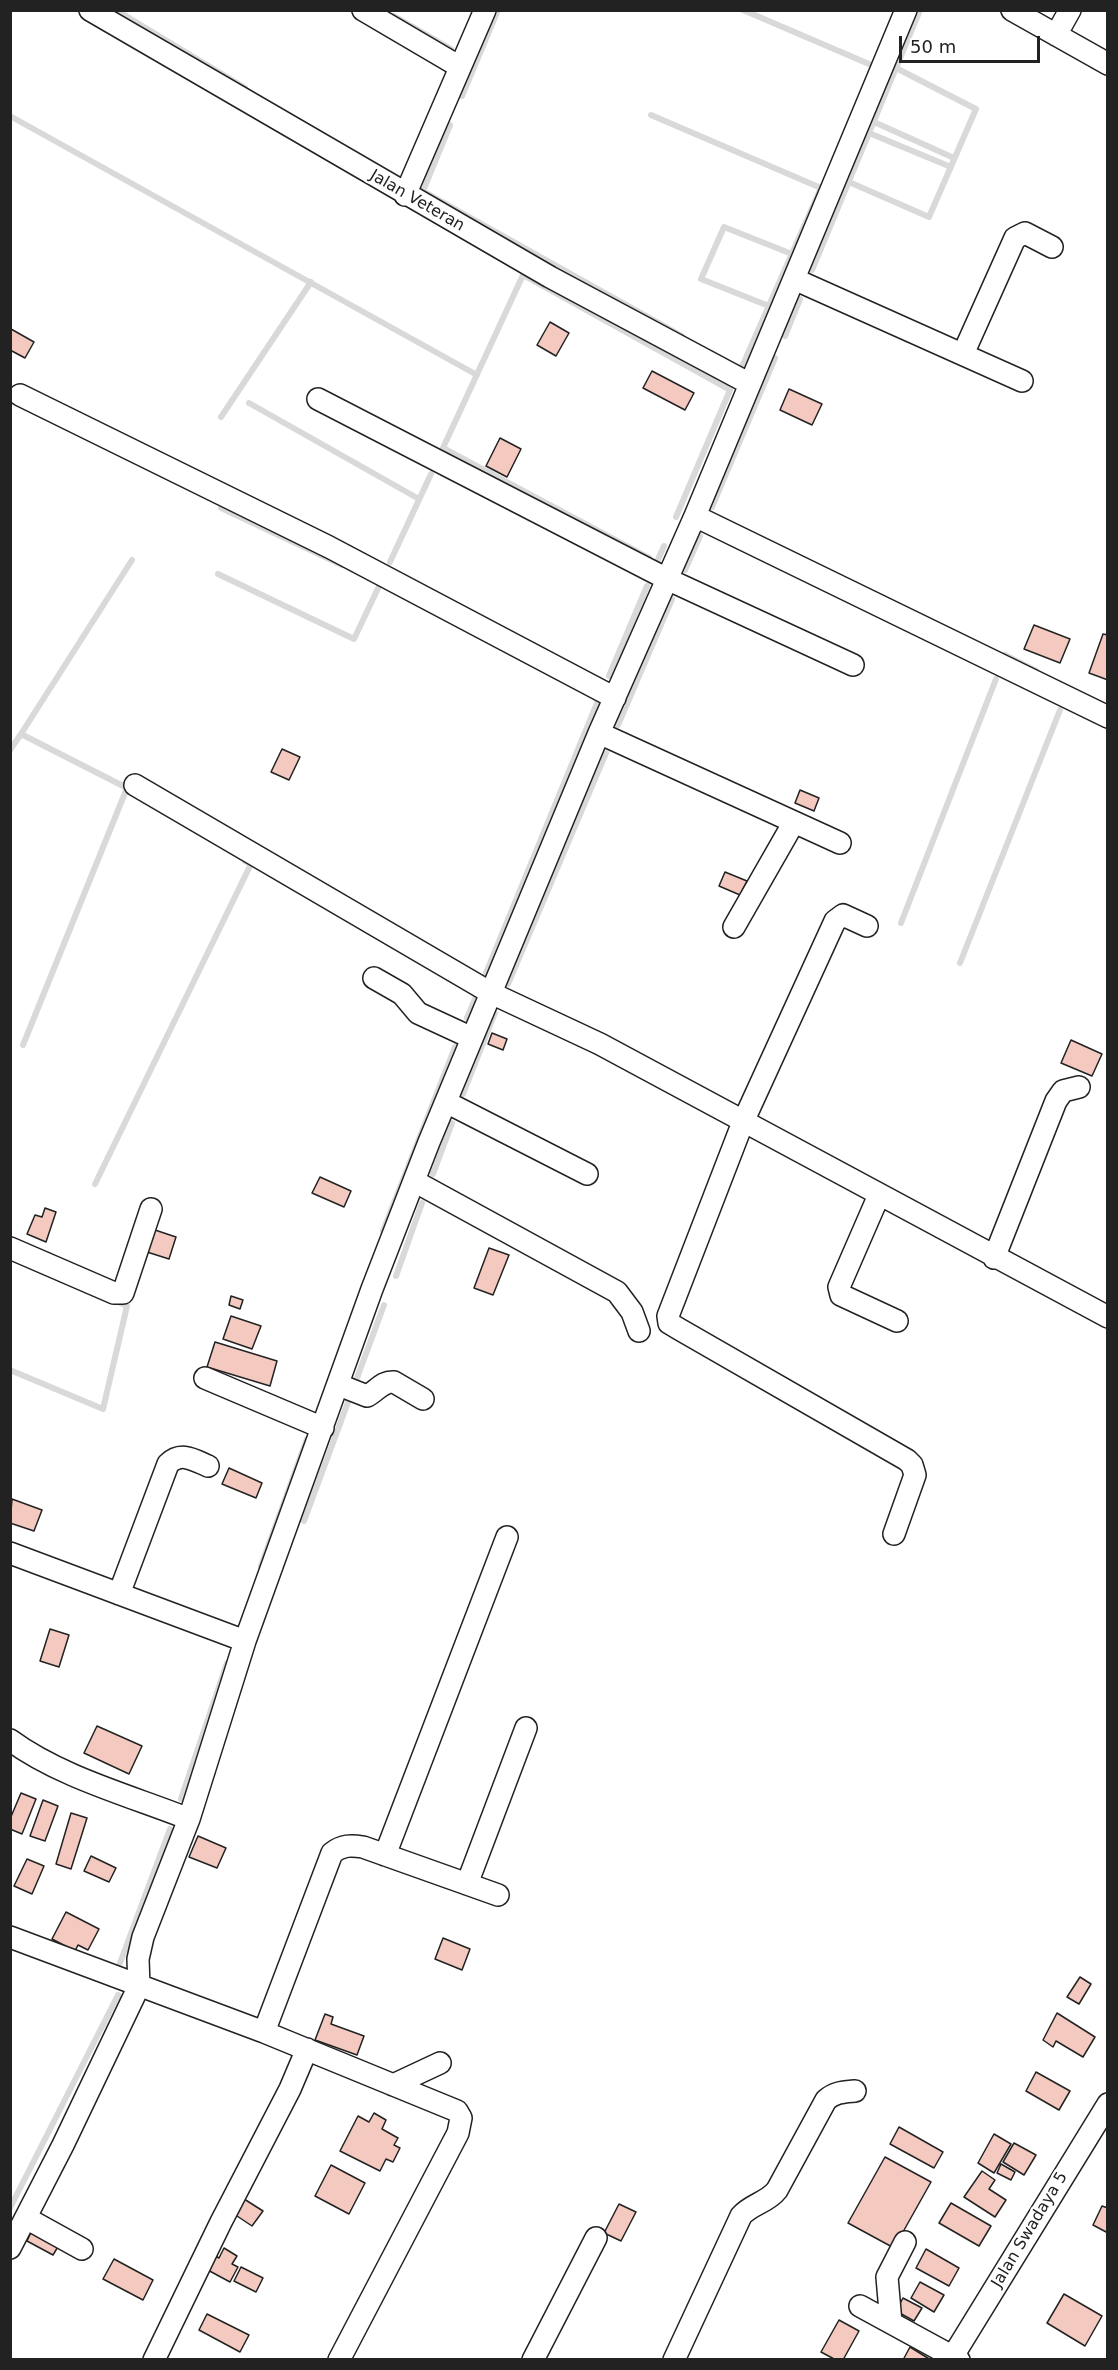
<!DOCTYPE html>
<style>
body{margin:0}
#map{position:relative;width:1118px;height:2370px;overflow:hidden;background:#fff;font-family:"DejaVu Sans",sans-serif}
canvas{display:block}
.frame{position:absolute;inset:0;border:12px solid #222;pointer-events:none}
.scale{position:absolute;left:899px;top:36px;width:141px;height:27px;box-sizing:border-box;border:3px solid #222;border-top:0;padding-left:8px;font-size:18px;line-height:21px;white-space:nowrap;color:#222;-webkit-text-stroke:4px #fff;paint-order:stroke}
</style>
<div id="map">
<canvas width="1118" height="2370"></canvas>
<div class="frame"></div>
<div class="scale">50 m</div>
</div>
<script>
const context = document.querySelector('canvas').getContext('2d');
context.lineJoin = 'round';
function trace(path, color, width, dash) { context.strokeStyle = color; context.lineWidth = width; context.lineCap = dash ? 'butt' : 'round'; context.setLineDash(dash || []); context.stroke(path); }
function fillPath(path, color) { context.fillStyle = color; context.fill(path, 'evenodd'); }
function write(font, color, halo, rows, align = 'center') {
  context.font = font + ' "DejaVu Sans",sans-serif'; context.lineWidth = 4.5; context.setLineDash([]); context.textBaseline = 'middle'; context.strokeStyle = halo; context.fillStyle = color; for (const [text, x, y, turn = 0] of rows) {
    context.save(); context.translate(x, y); context.rotate((+turn || 0) * Math.PI / 180); context.textAlign = isNaN(turn) ? turn : align; if (halo) context.strokeText(text, 0, 0); context.fillText(text, 0, 0); context.restore();
  }
}
trace(new Path2D(`
 M116,10l129,78
 M743,10l126,54
 M394,16l57,33
 M462,96l36,-86
 M651,115l170,73 -80,181 -3,-2
 M10,116l467,259
 M874,122l80,36
 M869,133l82,34
 M849,182l80,35 47,-108 -80,-41
 M421,190l261,146
 M423,191l27,-66
 M812,270l108,-260
 M769,306l-68,-27 23,-52 68,27
 M785,336l15,-37
 M249,403l170,96
 M221,417l90,-135
 M443,448l206,110
 M442,450l81,-175 207,115 -54,127
 M712,507l63,-149
 M221,508l121,57
 M390,562l41,-88
 M656,564l8,-18
 M685,570l15,-34
 M218,574l136,65 27,-57
 M1005,655l31,16
 M609,676l38,-90
 M618,725l54,-126
 M21,734l111,-174
 M10,750l11,-16 106,54 -104,257
 M901,923l95,-244
 M960,963l100,-253
 M486,973l114,-277
 M508,984l98,-231
 M467,1018l11,-26
 M463,1094l32,-81
 M433,1174l19,-51
 M95,1184l156,-320 -6,-3
 M383,1231l72,-184
 M396,1276l26,-73
 M10,1370l93,39 24,-103 -11,-5
 M304,1521l80,-216
 M261,1566l46,-127
 M181,1799l46,-136
 M120,1963l50,-134
 M10,2208l108,-213`), '#d9d9d9', 6);
const building = new Path2D(`
 M550,322l19,11 -13,23 -19,-11z
 M11,329l23,13 -9,16 -15,-8z
 M652,371l42,22 -9,17 -42,-22z
 M789,389l33,15 -10,21 -32,-15z
 M500,438l21,11 -14,28 -21,-11z
 M1034,625l36,14 -10,24 -36,-14z
 M1103,634l5,1v45l-19,-7z
 M282,749l18,8 -11,23 -18,-8z
 M800,790l19,8 -5,13 -19,-8z
 M725,872l22,9 -7,14 -21,-9z
 M492,1033l15,6 -4,11 -15,-6z
 M1071,1040l31,14 -10,22 -31,-13z
 M320,1177l31,14 -7,16 -32,-14z
 M45,1208l11,4 -10,30 -19,-8 8,-19 7,2z
 M155,1230l21,7 -7,22 -22,-7z
 M489,1248l20,7 -16,40 -19,-7z
 M231,1296l12,4 -3,9 -11,-4z
 M231,1316l30,10 -9,23 -29,-10z
 M215,1342l62,19 -7,25 -63,-19z
 M229,1468l33,15 -6,15 -34,-14z
 M12,1499l30,11 -8,21 -24,-8z
 M50,1629l19,6 -10,32 -19,-6z
 M97,1726l45,20 -13,28 -45,-21z
 M21,1793l15,6 -14,35 -12,-5v-10z
 M43,1800l15,6 -13,35 -15,-5z
 M71,1813l16,5 -16,51 -15,-5z
 M198,1836l28,12 -9,20 -28,-11z
 M91,1856l25,12 -7,14 -25,-11z
 M27,1859l17,7 -12,28 -18,-8z
 M66,1912l33,17 -11,21 -10,-5 -3,6 -23,-12z
 M443,1938l27,11 -8,21 -27,-11z
 M1080,1977l11,7 -12,20 -12,-7z
 M1057,2013l38,24 -12,20 -27,-16 -3,6 -10,-7z
 M325,2014l8,3 -2,7 33,12 -7,19 -42,-15z
 M1036,2072l34,19 -11,19 -33,-19z
 M374,2113l12,7 -4,9 16,9 -4,7 6,3 -7,14 -7,-3 -6,12 -40,-20 18,-35 11,6z
 M899,2127l44,25 -9,16 -44,-24z
 M994,2134l17,10 -17,29 -16,-10z
 M1014,2143l22,12 -12,20 -21,-13z
 M885,2157l46,25 -37,66 -46,-25z
 M1001,2164l14,8 -4,8 -14,-7z
 M331,2165l34,18 -16,31 -34,-18z
 M982,2171l13,9 -6,9 17,11 -11,17 -31,-20z
 M241,2197l22,14 -11,15 -21,-14z
 M951,2203l40,23 -12,20 -40,-23z
 M619,2204l17,8 -15,29 -17,-8z
 M1102,2206l6,2v25l-15,-8z
 M32,2230l27,15 -6,10 -26,-14z
 M224,2248l13,8 -5,8 6,3 -8,15 -26,-14 8,-14 7,4z
 M926,2249l33,19 -10,18 -33,-18z
 M114,2259l39,21 -10,20 -40,-21z
 M241,2267l22,11 -7,14 -22,-11z
 M920,2282l24,13 -10,17 -23,-14z
 M1064,2294l38,22 -17,30 -38,-23z
 M903,2298l19,10 -8,13 -18,-10z
 M207,2314l42,21 -9,17 -41,-22z
 M839,2320l20,11 -16,29h-7l-15,-8z
 M910,2347l21,13h-28z`);
fillPath(building, '#f3c9c0');
trace(building, '#222', 1.5);
const minor = new Path2D(`
 M90,10l460,267 200,107
 M363,10l97,57
 M1012,10l96,54
 M1056,35l14,-25
 M405,195l80,-185
 M794,279l228,102
 M963,354l52,-116 10,-5 27,14
 M20,395l309,152 286,151
 M318,399l349,180 186,86
 M695,516l413,201
 M599,733l241,110
 M135,785l356,208 109,51 508,273
 M867,926l-24,-11 -8,6 -92,201 -75,194 1,7 10,6 228,131 5,5 3,10 -21,59
 M734,927l60,-105
 M374,978l28,16 16,19 54,25
 M446,1102l141,72
 M414,1181l203,111 15,20 7,19
 M879,1195l-40,92 2,8 56,26
 M10,1248l104,45h9l28,-84
 M994,1258l62,-157 7,-10 16,-4
 M205,1378l118,50
 M339,1385l28,11c10,-5 15,-15 27,-14l29,17
 M10,1553l235,88
 M119,1594l49,-130c13,-13 26,-4 40,2
 M10,1740c50,37 121,56 179,79
 M385,1855l122,-318
 M467,1884l59,-156
 M10,1937l254,95 193,79 4,7 -3,15 -119,227
 M264,2032l68,-179c10,-8 19,-8 31,-6l135,48
 M393,2085l47,-22
 M26,2218l56,31
 M10,2248l53,-103 76,-159 -1,-27 5,-22 46,-118 56,-178 127,-352 57,-147 170,-409 96,-217 211,-506
 M860,2306l99,54
 M891,2323l-4,-46 18,-35
 M953,2356l155,-252
 M154,2360l67,-138 69,-133 17,-40
 M533,2360l63,-122
 M674,2360l67,-144c10,-12 26,-13 36,-26l49,-90c9,-8 18,-8 29,-9`);
trace(minor, '#222', 24);
trace(minor, '#fff', 21);
write('16px', '#222', '#fff', [
 ["Jalan Veteran",417,201,30],
 ["Jalan Swadaya 5",1030,2230,-59]
]);
</script>
